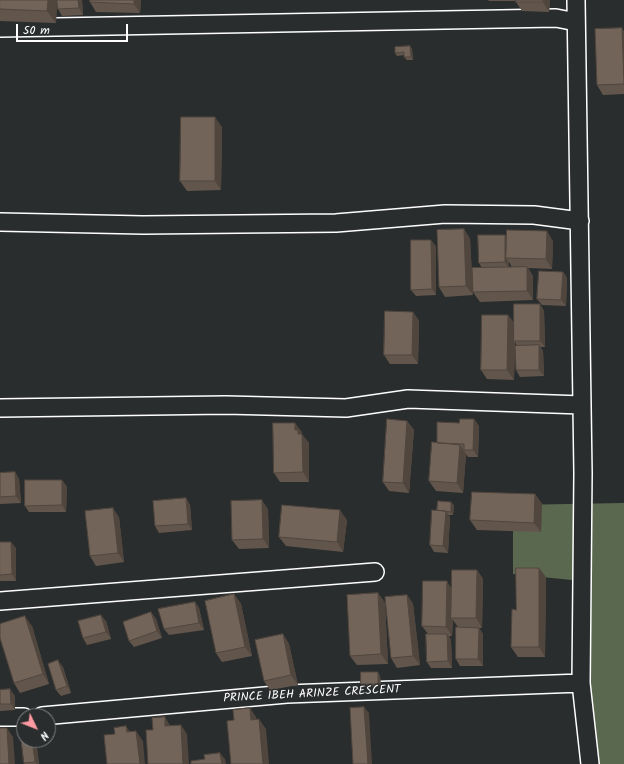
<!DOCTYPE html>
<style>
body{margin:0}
#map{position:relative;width:624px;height:764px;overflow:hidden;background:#2a2d2e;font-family:Kalam,sans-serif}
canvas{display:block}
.north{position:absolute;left:16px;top:708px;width:40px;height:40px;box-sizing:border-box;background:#2a2d2e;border:1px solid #7f8182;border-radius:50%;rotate:133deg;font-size:11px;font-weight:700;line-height:16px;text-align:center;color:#fff}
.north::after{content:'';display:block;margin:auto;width:14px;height:18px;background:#ff9aa2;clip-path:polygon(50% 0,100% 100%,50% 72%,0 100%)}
.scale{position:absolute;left:16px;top:24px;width:112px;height:18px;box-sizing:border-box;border:2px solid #fff;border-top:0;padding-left:5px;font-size:12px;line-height:14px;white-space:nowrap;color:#fff;-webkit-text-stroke:3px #2a2d2e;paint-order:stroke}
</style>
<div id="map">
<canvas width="624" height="764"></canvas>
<div class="north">N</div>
<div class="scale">50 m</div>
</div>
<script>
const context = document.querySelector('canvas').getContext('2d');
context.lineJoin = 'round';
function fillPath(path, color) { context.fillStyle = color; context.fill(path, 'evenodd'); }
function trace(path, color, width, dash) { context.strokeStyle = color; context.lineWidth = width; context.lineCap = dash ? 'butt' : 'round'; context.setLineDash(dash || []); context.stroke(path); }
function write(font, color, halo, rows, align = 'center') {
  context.font = font + ' Kalam,sans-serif'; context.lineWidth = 3; context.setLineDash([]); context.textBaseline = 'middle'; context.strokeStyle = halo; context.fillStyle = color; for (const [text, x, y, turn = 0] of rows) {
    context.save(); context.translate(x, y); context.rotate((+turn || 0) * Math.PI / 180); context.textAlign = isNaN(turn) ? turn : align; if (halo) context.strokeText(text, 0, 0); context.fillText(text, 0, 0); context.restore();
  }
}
fillPath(new Path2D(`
 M624,503v261h-39l6,-182 -78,-8v-69z`), '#5b6850');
const minor = new Path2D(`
 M576,0l7,473 -2,210 9,81
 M0,28l556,-10 20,4
 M0,222l143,3 193,-2 109,-9 89,1 46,6
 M0,408l226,-3 120,3 62,-9 174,6
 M0,601l375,-29
 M42,716l245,-22 294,-11
 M0,717h24`);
trace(minor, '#fff', 20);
trace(minor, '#2a2d2e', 17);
fillPath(new Path2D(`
 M0,0h82l1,15 -21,1 -4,-7 -1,-9 -1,23 -56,-2z
 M90,0h51l-1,13 -44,-1 -6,-10z
 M488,0h27v1h-26z
 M516,0h34l-1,12 -27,-1 -6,-9z
 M624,31v63l-21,1 -6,-10z
 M410,46l2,3 1,11h-6l-3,-3v-2l-7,1 -2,-3z
 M222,127l-1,63 -34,1 -7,-10z
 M464,229l6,10 3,56 -28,2 -6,-10z
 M505,235l2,3 46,3 -1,28 -24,-1 5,8v24l-53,2 -7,-10 9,-24 -3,-5zM509,262l3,5h-3z
 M436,246v49l-20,1 -5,-6z
 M563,272l4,6 -1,28 -24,-1 -5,-6z
 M540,304l4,7 1,36h-5l3,4 1,25 -24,1 -4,-7 1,-24 -2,-4 -1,38 -27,-1 -6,-9 27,-55 6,8z
 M413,312l6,9 -1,43h-28l-6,-9z
 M474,419l5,7 -1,31h-10l-5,-7 3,4 -3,39 -27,-2 -7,-10 8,-38z
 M407,421l7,9 -5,63 -20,-2 -6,-9z
 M302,432l-1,2 8,9v39h-29l-6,-9z
 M15,472l4,7 2,24 -21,1v-31z
 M62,480l5,7 -1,25h-37l-4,-6z
 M535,494l7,10 -1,28 -64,-2 -7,-10z
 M186,498l4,7 2,25 -33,3 -4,-7z
 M454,505l-1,10h-5l2,2 -2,36 -14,-1 -4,-7 7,-35z
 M268,509l1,39 -30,1 -7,-9z
 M119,517l5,45 -28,4 -6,-10z
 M347,520l-4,32 -57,-6 -7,-9z
 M0,542l16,6v33h-16z
 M539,568l7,9 -1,80h-27l-7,-10 5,-37z
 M477,570l6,9 -1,49h-8h5l4,6v32h-23l-4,-7 2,-32 -5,-7 -1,16h-3l2,4 1,28h-21l-4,-6 1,-28 -6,-8 29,-38z
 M378,593l7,10 3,61 -31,1 -7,-9z
 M234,594l7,10 11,52 -30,6 -6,-9z
 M407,595l6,9 7,61 -23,3 -6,-10z
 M195,602l4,6 5,22 -35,5 -5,-6z
 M151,612l5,7 6,19 -28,9 -5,-6z
 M106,621l5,18 -24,6 -4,-7z
 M32,626l17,58 -29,9 -6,-10z
 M283,634l6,10 9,41 -28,5 -6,-9z
 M63,667l8,26 -10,3 -5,-6z
 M380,676l1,11h-17l-3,-3z
 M0,690l15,6v14l-15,1z
 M24,740h12l3,24h-14l-1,-1z`), '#62564c');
fillPath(new Path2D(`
 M48,0h9l-1,23 -9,-12z
 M78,0h4l1,15 -4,-7z
 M134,0h7l-1,13 -6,-9z
 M543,0h7l-1,12 -6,-10z
 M622,28l2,3v53z
 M410,46l2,3 1,11 -2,-3z
 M215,117l7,10 -1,63 -6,-9z
 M464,229l6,10 3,56 -7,-9z
 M547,231l6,10 -1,28 -6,-10z
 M505,235l4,6 -3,17 3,4v7l-4,-7z
 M431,240l5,6v49l-4,-6z
 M527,267l6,9v24l-6,-9z
 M563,272l4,6 -1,28 -5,-6z
 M540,304l4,7 1,36 -5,-6z
 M413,312l6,9 -1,43 -6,-9z
 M508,315l7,10 -1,55 -7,-10z
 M539,345l4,6 1,25 -5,-6z
 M474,419l5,7 -1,31 -5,-7z
 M407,421l7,9 -5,63 -6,-10z
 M295,423l7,9 -1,2h1l7,9v39l-6,-10 -8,-42z
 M460,445l6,9 -3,39 -6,-10z
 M15,472l4,7 2,24 -5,-7z
 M62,480l5,7 -1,25 -4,-7z
 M535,494l7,10 -1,28 -7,-9z
 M186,498l4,7 2,25 -4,-6z
 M262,500l6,9 1,39 -6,-9z
 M451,502l3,3 -1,10 -2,-3z
 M113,508l6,9 5,45 -6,-9z
 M340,510l7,10 -4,32 -6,-10z
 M446,511l4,6 -2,36 -5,-7z
 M11,542l5,6v33l-4,-7z
 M539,568l7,9 -1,80 -6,-10z
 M477,570l6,9 -1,49 -6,-10z
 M447,581l6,10 -2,27 2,2 -1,16 -6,-9z
 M378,593l7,10 3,61 -7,-10z
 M234,594l7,10 11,52 -7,-9z
 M407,595l6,9 7,61 -7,-9z
 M195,602l4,6 5,22 -5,-7z
 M151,612l5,7 6,19 -5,-7z
 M101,615l5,6 5,18 -5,-7z
 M25,616l7,10 17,58 -6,-10z
 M479,628l4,6v32l-5,-7z
 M283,634l6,10 9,41 -7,-10z
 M447,634l4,6 1,28 -4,-7z
 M58,660l5,7 8,26 -4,-7z
 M378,672l2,4 1,11 -3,-3z
 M10,689l5,7v14l-4,-6z
 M364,707l5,6 3,51h-4z
 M250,708l6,9 2,12 -7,-9z
 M165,717l6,10 -6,-1z
 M259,719l7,10 3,35h-6z
 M181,725l6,9 2,30h-6z
 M126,726l7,10 -6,-4z
 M7,728l6,9 2,27h-6z
 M136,731l7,10 2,23h-5z
 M32,740h4l3,24h-3l-1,-2z
 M220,753l5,6 1,5h-4z`), '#50463e');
const building = new Path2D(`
 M0,0h48l-1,11 -47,-2z
 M57,0h21l1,8 -21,1z
 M90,0h44v4l-44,-2z
 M516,0h27v2h-27z
 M622,28l2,56 -27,1 -2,-56z
 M410,46l1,11h-7v-5l-9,1v-6z
 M181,117h34v64h-35z
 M464,229l2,57 -27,1 -2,-57z
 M507,230l40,1 -1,28 -40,-1z
 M478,235h27v27l-26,1z
 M411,240h20l1,49 -21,1z
 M527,267v24l-54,1 -1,-24z
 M539,271l24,1 -2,28 -24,-1z
 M514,304h26v37h-26z
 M385,311l28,1 -1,43h-28z
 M482,315h26l-1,55h-26z
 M539,345v25h-23l-1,-24z
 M387,419l20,2 -4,62 -20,-1z
 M460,419h14l-1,31h-9v-6l-27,-1v-21l22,1z
 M273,423h22v7h3v4h4l1,38 -29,1z
 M432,442l28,3 -3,38 -28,-2z
 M15,472l1,24 -16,1v-24z
 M25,480h37v25l-37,1z
 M472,492l63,2 -1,29 -64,-3z
 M186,498l2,26 -33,2 -2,-25z
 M262,500l1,39 -31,1 -1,-39z
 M438,501l13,1v10l-14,-2z
 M282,505l58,5 -3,32 -58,-5z
 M113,508l5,45 -28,3 -5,-45z
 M432,510l14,1 -3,35 -13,-1z
 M0,542h11l1,32 -12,1z
 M516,568h23v79h-28l1,-38 4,1z
 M452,570h25l-1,48h-25z
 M423,581h24l-1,46 -24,-1z
 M378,593l3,61 -31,2 -3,-61z
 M234,594l11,53 -29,6 -11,-52z
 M407,595l6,61 -22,2 -6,-61z
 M195,602l4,21 -35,6 -6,-20z
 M151,612l6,19 -28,10 -6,-19z
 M101,615l5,17 -23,6 -5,-17z
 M25,616l18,58 -29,9 -14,-45v-14z
 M456,627l23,1 -1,31h-22z
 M283,634l8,41 -27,6 -9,-41z
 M426,634h21l1,27 -21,1z
 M58,660l9,26 -11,4 -8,-26z
 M361,672h17v12h-17z
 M10,689l1,15h-11v-14z
 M364,707l4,57h-15l-3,-56z
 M250,708l1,12 8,-1 4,45h-32l-4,-43 7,-1 -1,-10z
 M165,717v9l16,-1 2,39h-35l-2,-34h7l-1,-12z
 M126,726l1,6 9,-1 4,33h-33l-3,-29 11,-1 -1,-6z
 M0,728h7l2,36h-9z
 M20,728h4v12h8l3,22 -11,1z
 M220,753l2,11h-31v-3l14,-2 -1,-4z`);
fillPath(building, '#726458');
trace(building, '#50463e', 1);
write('12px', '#fff', '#2a2d2e', [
 ["PRINCE IBEH ARINZE CRESCENT",312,695,-3]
]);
</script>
